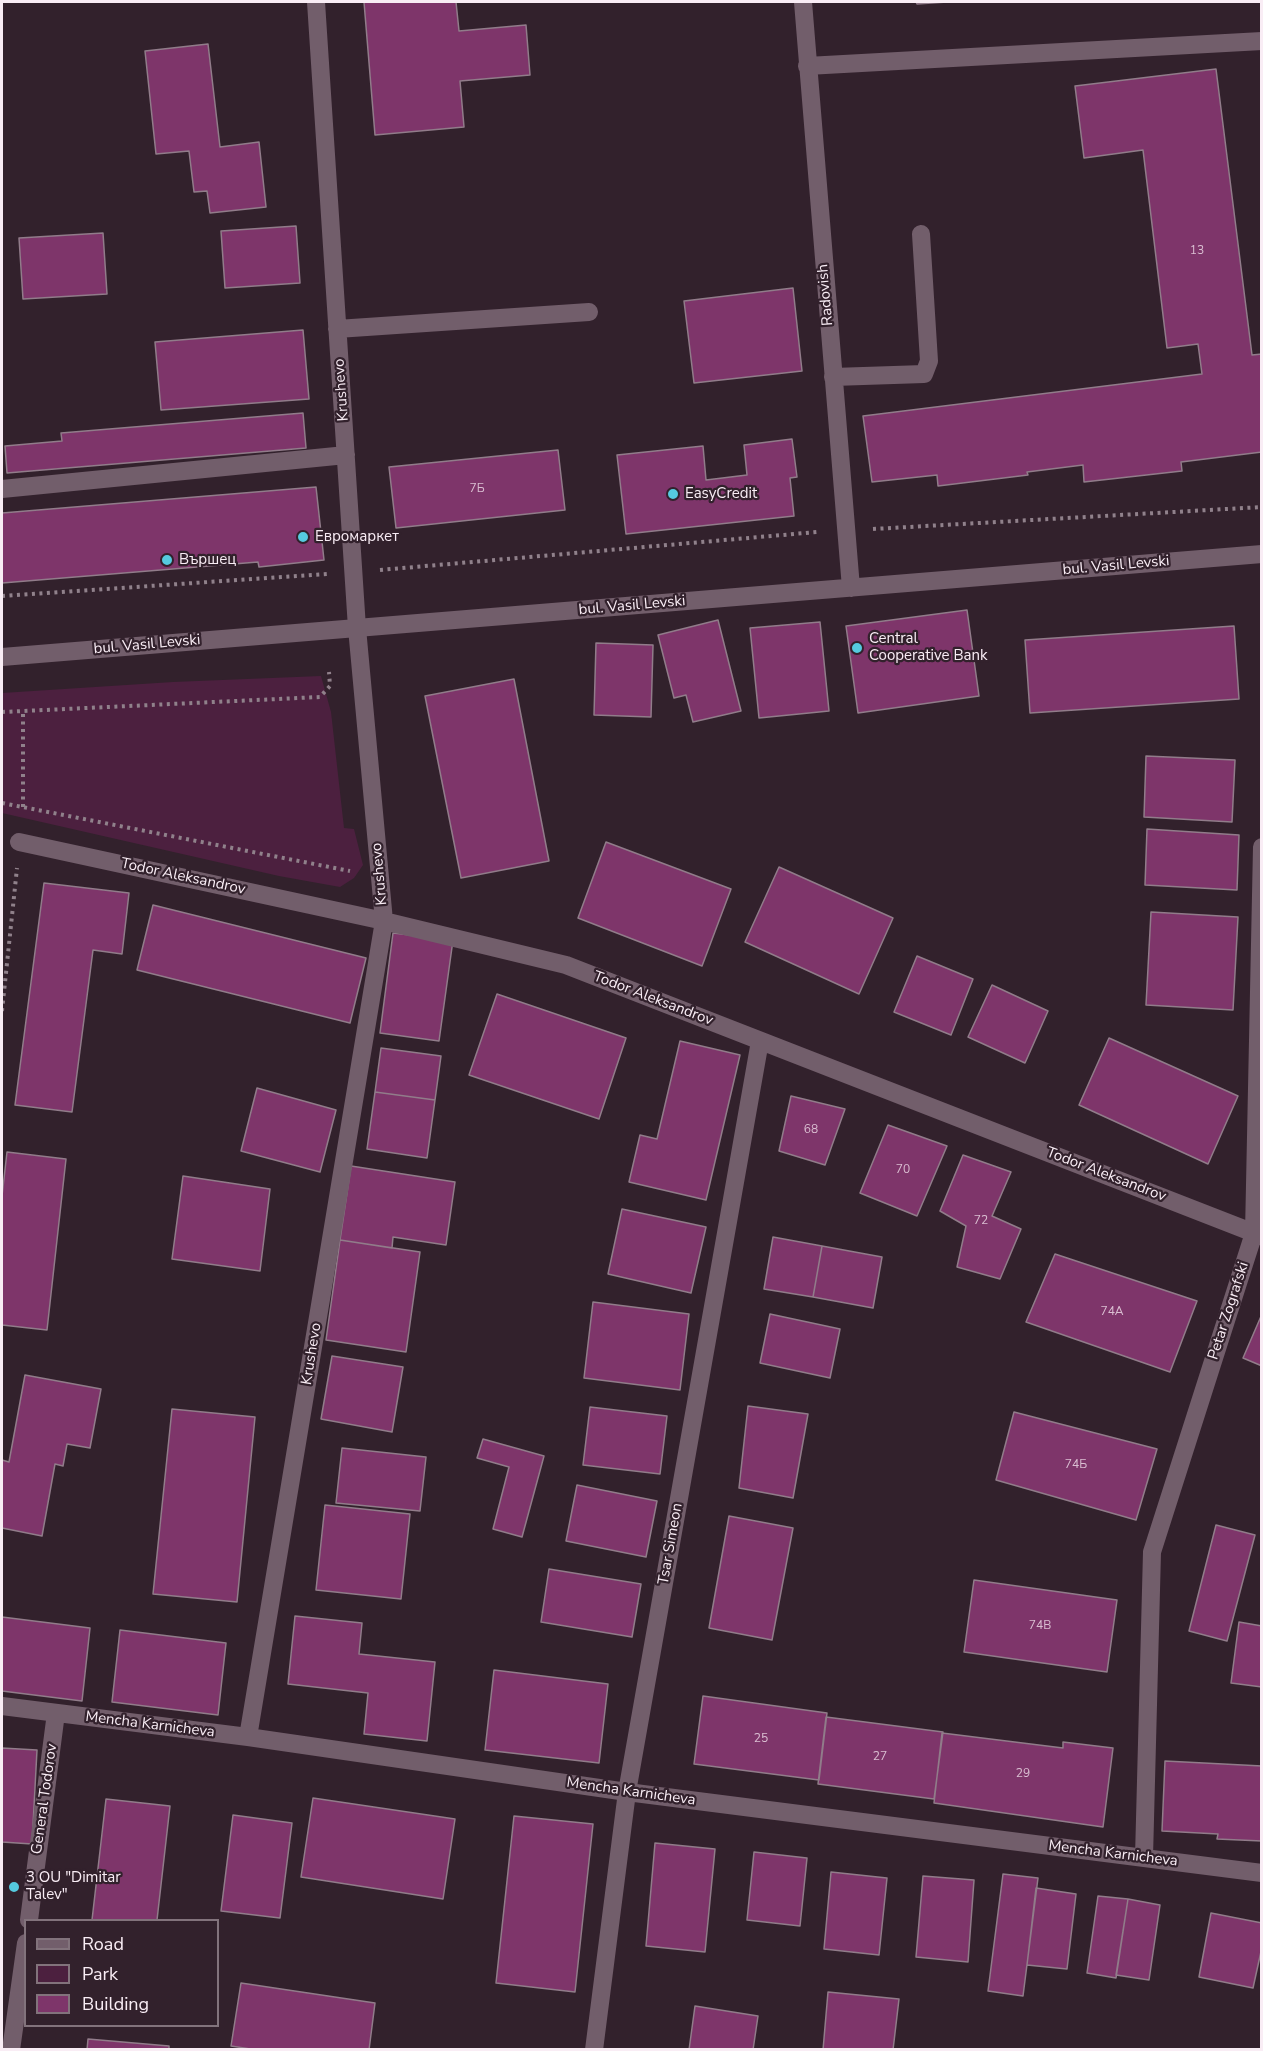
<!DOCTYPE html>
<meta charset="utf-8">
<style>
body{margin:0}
#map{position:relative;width:1263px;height:2051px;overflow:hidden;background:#32212c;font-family:"Nunito Sans",sans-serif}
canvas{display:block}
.frame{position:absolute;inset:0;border:3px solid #f9edf5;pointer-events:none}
.legend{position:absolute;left:24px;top:1919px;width:195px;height:108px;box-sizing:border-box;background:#32212c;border:2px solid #82737c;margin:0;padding:8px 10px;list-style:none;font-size:18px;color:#f9edf5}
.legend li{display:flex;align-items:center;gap:12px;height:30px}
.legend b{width:30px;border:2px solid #82737c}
</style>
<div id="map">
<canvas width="1263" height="2051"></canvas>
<div class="frame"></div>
<ul class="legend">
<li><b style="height:8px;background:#725e6b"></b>Road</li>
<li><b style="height:16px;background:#4c203f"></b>Park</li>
<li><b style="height:16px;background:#7e356a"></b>Building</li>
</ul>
</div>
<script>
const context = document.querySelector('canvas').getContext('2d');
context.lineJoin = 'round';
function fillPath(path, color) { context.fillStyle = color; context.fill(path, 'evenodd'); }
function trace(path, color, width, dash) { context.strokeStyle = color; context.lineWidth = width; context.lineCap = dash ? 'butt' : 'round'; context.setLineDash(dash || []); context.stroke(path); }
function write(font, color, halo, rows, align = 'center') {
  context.font = font + ' "Nunito Sans",sans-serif'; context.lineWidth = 4.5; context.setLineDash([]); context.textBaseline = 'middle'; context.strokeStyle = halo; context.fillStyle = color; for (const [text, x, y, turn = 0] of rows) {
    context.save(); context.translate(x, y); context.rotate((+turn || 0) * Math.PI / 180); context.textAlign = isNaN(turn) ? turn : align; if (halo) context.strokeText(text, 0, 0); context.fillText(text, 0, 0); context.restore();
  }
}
fillPath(new Path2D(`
 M321,676l10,36 13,116 10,1 9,36 -9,13 -14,9 -61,-11 -277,-63v-120l171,-11z`), '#4c203f');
const building = new Path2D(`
 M364,2h92l3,29 67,-6 4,50 -70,6 4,46 -89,8z
 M916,2h31l-30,2z
 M208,44l12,103 39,-5 7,65 -56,6 -3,-22 -13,1 -5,-41 -33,3 -11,-103z
 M1216,69l36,286 10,-1v98l-81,10 1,9 -98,11 -1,-17 -56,7 1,3 -90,11 -1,-11 -65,7 -9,-66 339,-42 -4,-30 -31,4 -24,-198 -59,8 -9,-72z
 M296,226l4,57 -75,5 -4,-57z
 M103,233l4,61 -84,5 -4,-61z
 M793,288l9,83 -108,12 -10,-82z
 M303,330l6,69 -148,11 -6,-68z
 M303,413l3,35 -299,25 -2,-27 57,-5 -1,-8z
 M792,439l5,38 -7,1 4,38 -168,18 -9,-79 86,-9 3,34 41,-5 -3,-30z
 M558,450l7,60 -169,18 -7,-61z
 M316,487l8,73 -65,7 -1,-5 -256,21v-70z
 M967,610l12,86 -121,17 -12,-87z
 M718,620l23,91 -48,11 -7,-27 -12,3 -16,-63z
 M820,622l9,89 -70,7 -9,-90z
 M1234,626l5,73 -209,14 -5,-73z
 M596,643l57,2 -2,72 -57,-2z
 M514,679l35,182 -88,17 -36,-182z
 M1146,756l89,4 -3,62 -88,-5z
 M1147,829l92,6 -2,55 -92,-5z
 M606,842l125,47 -29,77 -124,-48z
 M779,867l114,51 -34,76 -114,-52z
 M44,883l85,10 -7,61 -29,-4 -21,162 -57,-7z
 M153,905l213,53 -16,65 -213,-53z
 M1151,912l87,5 -5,93 -87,-5z
 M393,933l60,7 -14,101 -59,-8z
 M917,956l56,23 -22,56 -57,-23z
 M992,985l56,26 -23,52 -57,-26z
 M497,994l129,44 -27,81 -130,-44z
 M1109,1038l129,58 -30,68 -129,-59z
 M680,1041l60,14 -34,145 -77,-18 11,-47 17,4z
 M381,1048l60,8 -6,44 -60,-8z
 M257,1088l79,22 -16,62 -79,-21z
 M375,1092l60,8 -8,58 -60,-9z
 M791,1096l54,13 -20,56 -46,-14z
 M888,1125l59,21 -30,70 -57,-23z
 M7,1152l59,7 -19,171 -45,-5v-129z
 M963,1155l48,17 -19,44 29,13 -21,50 -43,-12 9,-41 -26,-15z
 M351,1166l104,16 -9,63 -53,-8 -1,11 -52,-8z
 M183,1176l87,13 -10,82 -88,-12z
 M622,1209l84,18 -15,66 -83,-19z
 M773,1237l49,9 -9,51 -49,-8z
 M340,1240l80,12 -14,100 -80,-12z
 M822,1246l60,11 -9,51 -60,-11z
 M1055,1254l142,47 -27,71 -144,-50z
 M593,1302l96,12 -9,76 -96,-12z
 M770,1314l70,15 -10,49 -70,-15z
 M1262,1314v52l-19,-8z
 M332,1356l71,11 -11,65 -71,-13z
 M25,1375l76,14 -11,59 -23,-4 -4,22 -8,-2 -13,72 -40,-8v-68l7,2z
 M748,1406l60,8 -15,84 -54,-10z
 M590,1407l77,9 -7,58 -77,-9z
 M172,1409l83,8 -18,185 -84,-8z
 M1014,1412l143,37 -21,71 -140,-40z
 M483,1439l61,17 -22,81 -29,-8 16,-62 -32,-9z
 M342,1448l84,9 -6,54 -84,-8z
 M577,1485l80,16 -11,56 -80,-16z
 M325,1505l85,9 -9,85 -85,-9z
 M729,1516l64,12 -21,112 -63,-12z
 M1216,1525l39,10 -28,106 -38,-10z
 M549,1569l92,15 -9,53 -91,-15z
 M974,1580l143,20 -10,72 -143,-20z
 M295,1616l67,7 -3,31 76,8 -8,79 -63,-7 4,-41 -80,-9z
 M2,1617l88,11 -8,73 -80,-10z
 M1239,1622l23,4v61l-31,-4z
 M120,1630l106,13 -8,72 -106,-13z
 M494,1670l114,14 -9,79 -114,-13z
 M703,1696l124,17 -8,67 -125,-16z
 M826,1717l117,15 -9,67 -116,-15z
 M942,1733l121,15v-6l50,6 -10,79 -169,-24z
 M2,1748l35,2 -5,94 -30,-2z
 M1165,1761l97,5v75l-45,-2 1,-5 -56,-3z
 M313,1798l142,21 -12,80 -142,-22z
 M106,1799l64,7 -13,114h-65z
 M233,1815l59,8 -12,95 -59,-7z
 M514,1816l79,8 -18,168 -79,-9z
 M655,1843l60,6 -10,103 -59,-6z
 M754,1852l53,6 -7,68 -53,-6z
 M831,1872l56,6 -8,77 -55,-6z
 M1003,1874l35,4 -15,118 -35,-5z
 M923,1876l51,4 -6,82 -52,-5z
 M1036,1888l40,6 -9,75 -40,-4z
 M1098,1896l30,3 -12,79 -29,-5z
 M1128,1899l32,6 -11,75 -33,-5z
 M1211,1913l51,10v24l-9,41 -54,-11z
 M241,1983l134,20 -6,47h-112l-26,-4z
 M828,1992l71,7 -6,51h-70z
 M695,2006l63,10 -5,34h-64z
 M88,2039l81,7v4h-82z`);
fillPath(building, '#7e356a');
trace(building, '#917c8a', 1.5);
trace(new Path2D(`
 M873,529l389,-22
 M380,570l437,-38
 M2,596l325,-22
 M2,712l318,-15 10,-11 -1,-14
 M2,803l348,68
 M23,807v-96
 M2,1011l15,-143`), '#90818b', 4, [3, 4.5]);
trace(new Path2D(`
 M803,2l48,586
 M807,66l455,-25
 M337,329l252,-17
 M833,377l91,-3 5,-13 -8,-127
 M2,489l344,-34
 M2,657l1260,-103
 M19,842l365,79 182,44 696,271
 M2,1706l246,31 379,55 635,81
 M248,1737l136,-816 -27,-293 -41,-626
 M1144,1857l8,-305 102,-319 8,-386
 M29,1920l27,-207
 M11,2050l15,-107
 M594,2050l33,-258 133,-751`), '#725e6b', 18);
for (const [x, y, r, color] of [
 [673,494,6,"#55cadf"],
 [303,537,6,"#55cadf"],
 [167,560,6,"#55cadf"],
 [857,648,6,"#55cadf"],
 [14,1887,6,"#55cadf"]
]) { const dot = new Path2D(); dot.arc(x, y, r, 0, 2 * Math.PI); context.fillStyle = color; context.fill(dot); trace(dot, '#32212c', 2); }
write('12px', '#dabfd2', null, [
 ["13",1197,251],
 ["7Б",477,489],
 ["68",811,1130],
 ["70",903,1170],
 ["72",981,1221],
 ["74А",1112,1312],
 ["74Б",1076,1465],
 ["74В",1040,1626],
 ["25",761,1739],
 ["27",880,1757],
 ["29",1023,1774]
]);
write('15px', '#f9edf5', '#32212c', [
 ["Radovish",826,295,-95],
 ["Krushevo",342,390,-94],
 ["bul. Vasil Levski",1116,566,-5],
 ["bul. Vasil Levski",632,606,-5],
 ["bul. Vasil Levski",147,645,-5],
 ["Krushevo",380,874,-95],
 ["Todor Aleksandrov",183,877,12],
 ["Todor Aleksandrov",653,999,21],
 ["Todor Aleksandrov",1106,1175,21],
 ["Petar Zografski",1229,1311,-72],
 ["Krushevo",312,1354,-81],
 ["Tsar Simeon",671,1544,-80],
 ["Mencha Karnicheva",150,1725,7],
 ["Mencha Karnicheva",631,1792,8],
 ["General Todorov",45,1799,-82],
 ["Mencha Karnicheva",1113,1854,7]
]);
write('15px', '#f9edf5', '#32212c', [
 ["EasyCredit",685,494],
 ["Евромаркет",315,537],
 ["Вършец",179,560],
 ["Central",869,639],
 ["Cooperative Bank",869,656],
 ["3 OU \"Dimitar",26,1878],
 ["Talev\"",26,1895]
], 'left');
</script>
